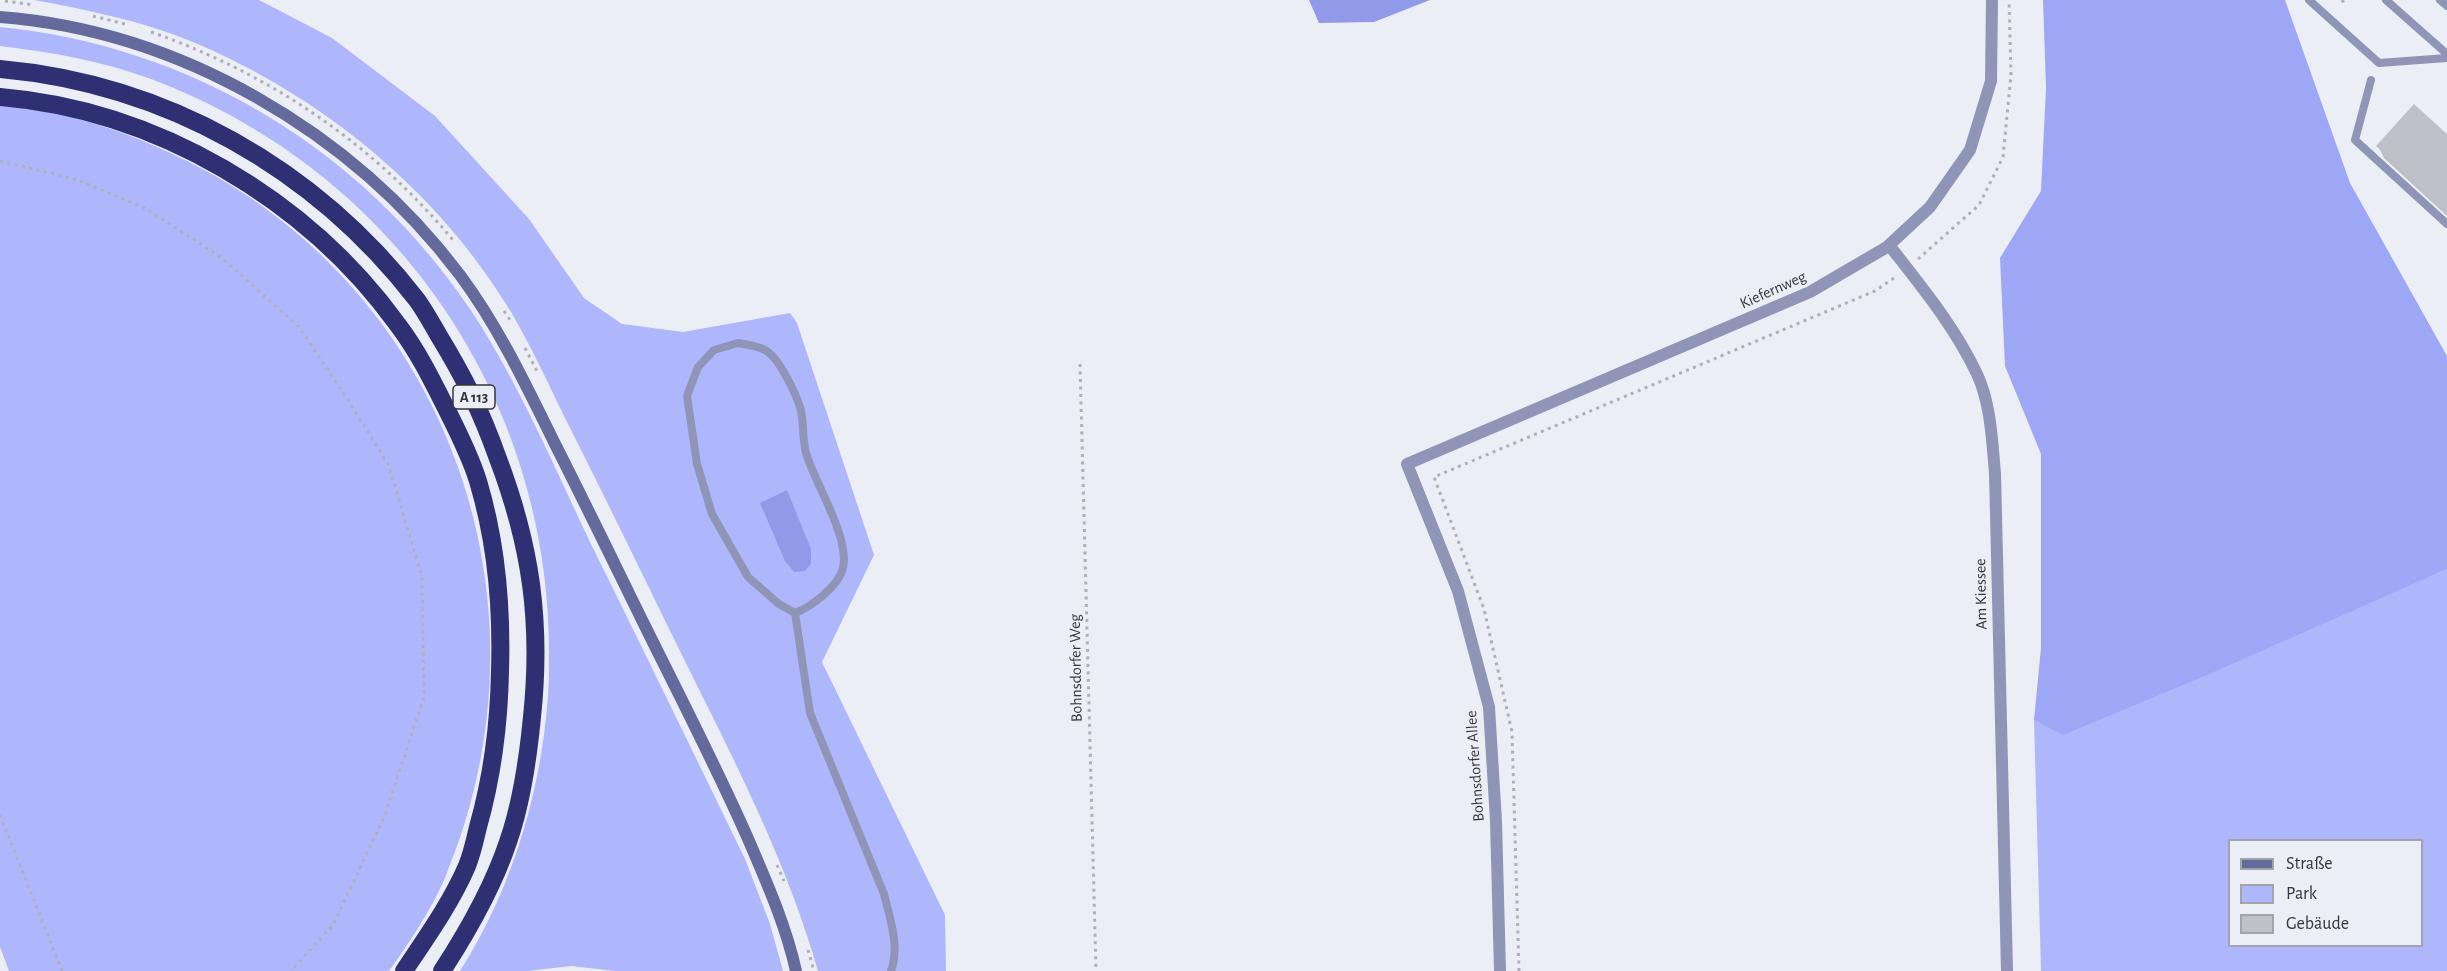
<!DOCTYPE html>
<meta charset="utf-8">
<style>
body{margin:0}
#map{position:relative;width:2447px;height:971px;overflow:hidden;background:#eceef5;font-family:"Alegreya Sans",sans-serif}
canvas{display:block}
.legend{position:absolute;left:2228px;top:839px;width:195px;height:108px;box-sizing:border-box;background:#eceef5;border:2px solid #a2a4a9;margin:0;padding:8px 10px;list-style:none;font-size:18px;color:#343538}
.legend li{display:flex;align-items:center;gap:12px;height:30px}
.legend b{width:30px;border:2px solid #a2a4a9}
</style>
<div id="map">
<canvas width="2447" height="971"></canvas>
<ul class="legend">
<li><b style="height:8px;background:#646a9c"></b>Straße</li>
<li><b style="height:16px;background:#aeb7fc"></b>Park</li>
<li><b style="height:16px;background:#bfc1c8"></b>Gebäude</li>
</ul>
</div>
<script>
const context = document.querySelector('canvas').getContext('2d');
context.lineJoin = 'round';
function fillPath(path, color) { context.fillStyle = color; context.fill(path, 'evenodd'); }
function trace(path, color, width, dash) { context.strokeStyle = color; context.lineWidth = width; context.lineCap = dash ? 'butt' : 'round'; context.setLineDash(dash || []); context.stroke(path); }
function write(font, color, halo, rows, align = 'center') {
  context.font = font + ' "Alegreya Sans",sans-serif'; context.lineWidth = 6; context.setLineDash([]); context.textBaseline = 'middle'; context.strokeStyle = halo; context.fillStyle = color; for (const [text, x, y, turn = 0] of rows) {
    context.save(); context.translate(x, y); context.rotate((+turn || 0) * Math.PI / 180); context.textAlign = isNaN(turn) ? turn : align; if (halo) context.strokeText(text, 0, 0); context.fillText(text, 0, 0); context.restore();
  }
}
fillPath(new Path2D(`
 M34,0h225l73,38 103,78 94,103 55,79 38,26 61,8 107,-19 7,10 77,232 -52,107 123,253 1,56h-128c-37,-130 -104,-248 -162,-369 -30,-61 -60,-123 -91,-184 -17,-35 -34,-72 -54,-106 -73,-121 -188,-215 -318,-270 -51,-21 -105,-32 -159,-42z
 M0,27c192,19 365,124 472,285 47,72 82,154 119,232 52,105 103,210 154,315l25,65 13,47h-168l-44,-5 -43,5h-68c55,-86 85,-192 89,-294 10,-266 -148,-504 -398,-598 -49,-18 -100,-27 -151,-33z
 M0,106c74,4 154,35 217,71 244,141 338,443 228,701 -14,32 -35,64 -56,93h-380l-9,-24z
 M2447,569v402h-406l-7,-251 29,14zM2230,840h192v106h-192z`), '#aeb7fc');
fillPath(new Path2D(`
 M2043,0h242l65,183 97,173v213l-240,106 -144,60 -29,-15 7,-72v-194l-36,-88 -5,-108 41,-67 5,-103z`), '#9da7f6');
fillPath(new Path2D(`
 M1309,0h121l-56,22 -55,1z
 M787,490l24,59v15l-6,7 -11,1 -9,-11 -25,-58z`), '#919ae8');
fillPath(new Path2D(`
 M2447,136v80l-63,-58 -6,-12z`), '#0003');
fillPath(new Path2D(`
 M2414,104l33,30v78l-71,-66z`), '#bfc1c8');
trace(new Path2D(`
 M2342,0l2,3
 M5,1l29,4
 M93,16l32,8
 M151,32c118,41 222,112 302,208
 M0,161l75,18 70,29 77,50 77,69 44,65 46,74 33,111 2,120 -39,118 -52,110 -42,46
 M1918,259l61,-54 24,-48 8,-82 -2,-75
 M504,311l8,12
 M525,348l12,23
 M1080,364l16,607
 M0,815l62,156
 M777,865l7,16
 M808,950l6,21
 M1519,971l-7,-239 -28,-123 -50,-132 441,-186 22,-15`), '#afb0b6', 3, [3, 4.5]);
trace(new Path2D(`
 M2309,0l70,63 68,-5
 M2386,0l61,54
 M2440,0l7,6
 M2371,80l-16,60 92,84
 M738,343c23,4 31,4 44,26 7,12 16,29 19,42 3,14 1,31 6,45 9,29 43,82 36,112 -4,18 -32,39 -48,45l-16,-9 -31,-27 -36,-63 -15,-50 -10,-68 11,-29 16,-17z
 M795,613l15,100 74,181c6,24 16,53 7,77`), '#9095b8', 8);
trace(new Path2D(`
 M1889,245c32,41 66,82 88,129 14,30 15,67 18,99l12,498
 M1500,971l-4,-150 -7,-114 -31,-116 -51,-127 403,-172 77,-45 43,-40 40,-57 21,-69 1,-81`), '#9095b8', 12);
trace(new Path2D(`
 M0,17c180,14 352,115 460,258 38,51 66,110 94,167 31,61 61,123 91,184 35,71 72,142 104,215 18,42 37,85 47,130`), '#646a9c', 12);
trace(new Path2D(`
 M0,69c166,15 315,99 417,231 8,11 15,24 22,36 25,41 42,75 58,120 34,89 45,166 35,261 -4,42 -10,85 -24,125 -15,45 -40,89 -66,129
 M0,97c156,13 307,102 398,228 19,25 33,53 47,81 12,24 25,49 33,75 18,60 24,127 22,190 -1,55 -7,103 -22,156 -3,13 -6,27 -11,39 -16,37 -41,72 -63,105`), '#2f3074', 18);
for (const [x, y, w] of [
 [474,397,42]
]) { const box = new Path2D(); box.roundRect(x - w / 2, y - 12, w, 24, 4.5); context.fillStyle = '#eceef5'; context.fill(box); trace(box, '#343538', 1.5); }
write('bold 15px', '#343538', null, [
 ["A 113",474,397]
]);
write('16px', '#343538', '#eceef5', [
 ["Kiefernweg",1773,290,-24],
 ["Am Kiessee",1981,594,-91],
 ["Bohnsdorfer Weg",1076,668,-91],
 ["Bohnsdorfer Allee",1475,766,-94]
]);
</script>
